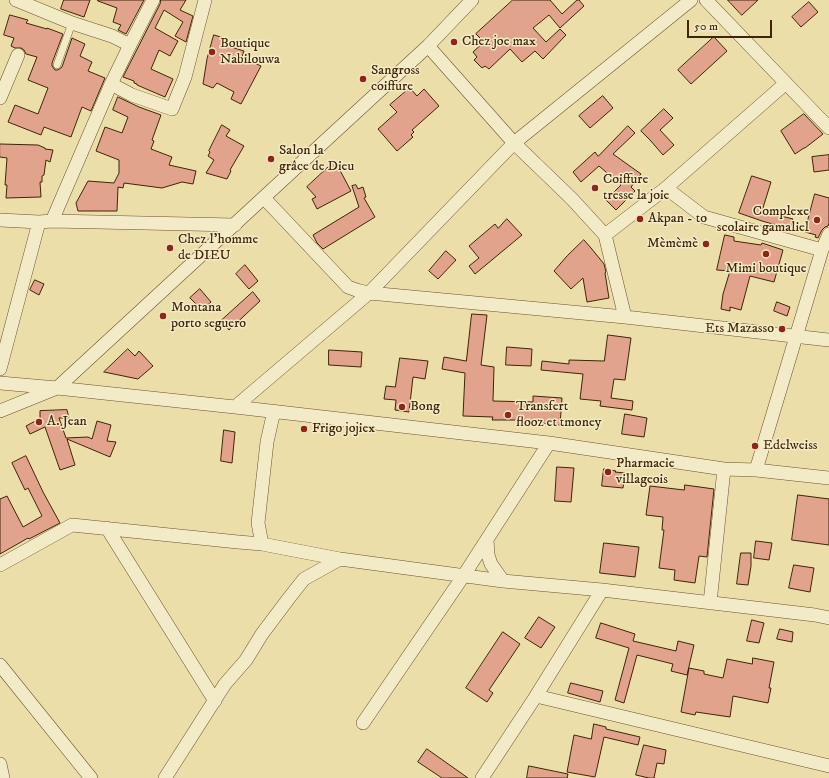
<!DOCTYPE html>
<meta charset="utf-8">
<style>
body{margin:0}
#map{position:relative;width:829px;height:778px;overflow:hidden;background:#ecdea9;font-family:"IM FELL DW Pica",serif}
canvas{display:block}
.scale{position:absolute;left:687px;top:20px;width:85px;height:18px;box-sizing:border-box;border:2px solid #3f2406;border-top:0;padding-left:5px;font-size:12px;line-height:14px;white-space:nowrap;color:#3f2406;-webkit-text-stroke:3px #f3eac7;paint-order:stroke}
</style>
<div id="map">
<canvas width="829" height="778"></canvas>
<div class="scale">50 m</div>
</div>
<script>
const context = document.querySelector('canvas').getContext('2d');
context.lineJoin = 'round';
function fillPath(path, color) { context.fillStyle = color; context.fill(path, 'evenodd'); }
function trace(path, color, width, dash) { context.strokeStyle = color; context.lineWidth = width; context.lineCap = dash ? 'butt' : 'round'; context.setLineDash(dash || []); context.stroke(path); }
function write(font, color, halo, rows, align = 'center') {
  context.font = font + ' "IM FELL DW Pica",serif'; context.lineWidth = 3; context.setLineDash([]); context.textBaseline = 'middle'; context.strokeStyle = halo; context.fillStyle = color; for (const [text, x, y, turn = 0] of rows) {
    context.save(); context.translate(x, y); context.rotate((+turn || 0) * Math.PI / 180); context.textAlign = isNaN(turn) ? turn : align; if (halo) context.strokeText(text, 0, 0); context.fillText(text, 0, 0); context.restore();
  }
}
const building = new Path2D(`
 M64,0h26l-6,17 -23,-8z
 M98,0h46l-18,34 -8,-4 3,-5 -8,-3 4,-14 -19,-7z
 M161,0h25l-6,10 13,6 -7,26 -11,-6 8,-14 -19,-12 -9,18 23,13 -8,15 -11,-6 -8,19 22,10 -8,18 -28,-12v-1l-3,-1v-2l-11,-4 37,-73z
 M513,0h37l12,14 15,-14h2l5,6 -24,22 -11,-13 -16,13 13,14 14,-13 6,6 -23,24 -8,-8 -13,11 -12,-13 -21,20 -4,-3 -3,2 -8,-8 3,-3 -4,-5 11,-10 -8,-8z
 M728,0h30l-16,15z
 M809,2l9,10 -17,15 -9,-10z
 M10,15l18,5 -2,3 21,6v-1l16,6 -11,29v3l3,4h3l4,-3 10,-29 13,6 -5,12 12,6 -4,9 17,7 -14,33 -9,-4 -11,30 -27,-10 -3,8 -33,-13 7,-17 23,9 10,-26 -20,-8 9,-23 -11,-3 -2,-4 -3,-2h-6l-4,-2 3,-8 -10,-3z
 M214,35l10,3 -2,6 22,7 -2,6 19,9 -20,38 -10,-5 3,-7 -17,-9 -4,5 -10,-4 4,-25z
 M714,37l13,14 -36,33 -13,-14z
 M410,88l7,8 7,-7 15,17 -27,24 2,2 -3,3 2,2 -16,14 -19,-22 19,-17 -7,-7z
 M603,96l10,12 -23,20 -11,-12z
 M118,97l21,10 22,8 -9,25 2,1 -3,8 21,8 -3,8 27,6 -3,13 -11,-2 -20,6 -38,-5 -1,5 -5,-1 -1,24h-39l-2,-8 12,-22 26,2 5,-10v-13l-23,-9 9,-24 17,6 6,-16 -15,-7z
 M664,109l9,9 -13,12 14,15 -11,10 -13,-15 -9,-9z
 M804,114l19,20 -18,14h-1l-9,6 -14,-23z
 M222,125l8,5 -4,6 18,10 -14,24 1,1 -4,8 -21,-6 8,-13 -6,-4 2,-4 -1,-1z
 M628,126l7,7 -22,21 28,20 -10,13 4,4 -19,19 -10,-10 15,-15 -22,-19 -18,16 -8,-10 22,-20 3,4z
 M0,144l38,1 7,3v1l8,1 -3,12 -4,-2 -2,15 -2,1v6h-2l1,15 -35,1 1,-13h-2l2,-27 -7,-1z
 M829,155v15l-15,2 -2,-15z
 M335,161l16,30 -34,18 -5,-10 4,-2 -9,-10z
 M752,176l19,6 -9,29 31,8 -3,10 -28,-8 -23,-8z
 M356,185l2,4 5,-2 3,10 -2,1 11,19 -52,32 -6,-6 -4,-8 46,-28 -7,-21z
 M815,194l14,4v25l-1,3 -3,1 -3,3 -4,8 -3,-1 1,-2 -11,-3z
 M507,219l15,16 -47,39 -6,-8 10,-8 -10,-12 26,-22 3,4z
 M725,235l9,2v4l27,4 1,-2 21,7 -9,32 -24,-6 -9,34 -11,-3v4l-9,-2 2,-15 7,-23 -13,-1z
 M584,240l7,8 13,16 2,8 -1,1 4,25 -22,4 -4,-24 -12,11 -17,-18 13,-15z
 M446,251l10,9 -18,19 -9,-8z
 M245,265l13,16 -9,8 -13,-15z
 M35,280l9,4 -5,11 -9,-5z
 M200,289l11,13 -9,8 -12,-12z
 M253,292l7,9 -31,29 -8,-9z
 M777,302l13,5 -3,9 -13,-5z
 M472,314l15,1 -6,50 13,2 -1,34 40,1v-6l29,2 -2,27 -29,-3v-2h-39l1,-3 -30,-1 2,-43 -23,-4 2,-12 22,4z
 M608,335l23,3 -6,42 -11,-1 -3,19 22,3 -1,9 -32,-4 1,-5 -21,-2 3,-25 -42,-4 1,-9 27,3v-4l35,1z
 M507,347l25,2 -1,17 -25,-1z
 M128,349l7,7 4,-5 14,15 -15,13 -34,-7z
 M329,350l33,2 -1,15 -32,-2z
 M400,358l28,3 -3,18 -12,-2 -4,35 -14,-2 1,-10 -12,-1 2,-13 9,1z
 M67,410l2,8h-10l7,20 22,-1 4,2 5,-18 14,4 -4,16 9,1 -6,15 -43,-18 8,26 -15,5 -15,-43 -15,7 -4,-8 15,-8h-1v-7z
 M625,414l22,4 -3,19 -22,-3z
 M224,430l11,2 -3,31 -11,-2z
 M26,456l17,36 17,31 -31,16 -1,-1 -28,16v-55l7,-3 16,31 19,-11 -14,-28 -3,2 -13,-27z
 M557,467l17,1 -3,34 -16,-1z
 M604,469l12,2 -1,1 10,1 -2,15 -21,-2z
 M685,485l29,4 -7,68 -8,-1 -4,27 -21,-3 1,-10 -16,-2 5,-38h-2l1,-13 -17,-2 4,-29 34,4z
 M798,495l31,4v46l-37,-5z
 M756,541l16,2 -3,17 -15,-2z
 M604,543l35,4 -4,30 -35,-4z
 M741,553h10v13l-3,19 -11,-1z
 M794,565l20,3 -4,24 -21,-4z
 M539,617l16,10 -14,21 -16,-10z
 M752,620l12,3 -5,20 -12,-2z
 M601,623l34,11 -2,7 43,10 2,-10 16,4 -7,30 -16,-4 2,-7 -36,-9 -13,48 -9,-3 14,-52 -33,-10z
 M780,629l13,3 -1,10 -15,-3z
 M503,632l17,12 -31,46 4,3 -6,9 -21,-14z
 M753,658l21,4 -5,26h2l-3,15 -35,-7 -3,21 -34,-5 -1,3 -14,-3 8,-44 15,3v3l19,4 4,-19 25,5z
 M571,683l32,8 -3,11 -32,-9z
 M594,724l12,3v2l34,8 -2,8 -34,-8 -9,40 -28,-5 7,-37 17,4z
 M644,745l22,5 -2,14 -7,-1 -3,15h-5l-13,-3z
 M427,749l41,29h-26l-24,-16z
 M529,766l39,8 -1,4h-40z`);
fillPath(building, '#e2a38d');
trace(building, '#3f2406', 1);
const lane = new Path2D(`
 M57,65l15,-42`);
const street = new Path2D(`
 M16,0l56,23 40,13 18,9
 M706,0l123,128
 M428,46l86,97 58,56 33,36 20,82
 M111,84l21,11 40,14 13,-32 20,-77
 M0,98l18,-43
 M666,188l38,29 118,33
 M264,198l84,89c7,3 14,5 21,6l256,24 204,23
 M0,220l39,2 13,-1 183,4
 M52,221l59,-137 19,-39 23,-45
 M605,235l61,-47 120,-105
 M0,369l39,-147
 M0,383l57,5 178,19 314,36 175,26 32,1 73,8
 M235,407l134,-114 145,-150 177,-143
 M0,411l57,-23 371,-342 44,-46
 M756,470l66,-220 7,-16
 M107,528l108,173
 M487,540l1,15 3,9 12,17
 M262,544l-4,-21 9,-81 7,-31
 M0,565l72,-40 166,17 24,2 78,15 163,22 99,9 213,25 14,3
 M710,603l14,-134
 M0,665l91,113
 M536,696l293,70
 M363,723l101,-148 85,-132
 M0,764l3,14
 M165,778l60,-94 21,-24 16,-26 27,-36 15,-19 36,-20
 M482,778l54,-82 66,-106`);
trace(lane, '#6a522f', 8);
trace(street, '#6a522f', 14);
trace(lane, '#f3eac7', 7);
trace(street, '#f3eac7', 13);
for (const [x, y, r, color] of [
 [454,42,4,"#8f2418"],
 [212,52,4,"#8f2418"],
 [363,79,4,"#8f2418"],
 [271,159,4,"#8f2418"],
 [595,188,4,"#8f2418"],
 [640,219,4,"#8f2418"],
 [817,220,4,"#8f2418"],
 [706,244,4,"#8f2418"],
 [170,248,4,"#8f2418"],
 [766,254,4,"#8f2418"],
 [163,316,4,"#8f2418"],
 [782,329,4,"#8f2418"],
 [402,407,4,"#8f2418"],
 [508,415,4,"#8f2418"],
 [39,422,4,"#8f2418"],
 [304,429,4,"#8f2418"],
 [755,446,4,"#8f2418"],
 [608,472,4,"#8f2418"]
]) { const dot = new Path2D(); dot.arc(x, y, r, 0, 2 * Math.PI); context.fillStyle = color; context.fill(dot); trace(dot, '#f3eac7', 1.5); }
write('14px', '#3f2406', '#f3eac7', [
 ["Chez joe max",462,42],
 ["Boutique",220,44],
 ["Nabilouwa",220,60],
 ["Sangross",371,71],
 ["coiffure",371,87],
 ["Salon la",279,151],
 ["grâce de Dieu",279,167],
 ["Coiffure",603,180],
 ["tresse la joie",603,196],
 ["Complexe",809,212,"right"],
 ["scolaire gamaliel",809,228,"right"],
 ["Akpan - to",648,219],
 ["Chez l'homme",178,240],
 ["de DIEU",178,256],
 ["Mèmèmè",698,244,"right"],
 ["Mimi boutique",766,269,"center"],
 ["Montana",171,308],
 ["porto seguero",171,324],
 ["Ets Mazasso",774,329,"right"],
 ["Bong",410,407],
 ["Transfert",516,407],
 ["flooz et tmoney",516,423],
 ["A. Jean",47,422],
 ["Frigo jojiex",312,429],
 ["Edelweiss",763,446],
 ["Pharmacie",616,464],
 ["villageois",616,480]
], 'left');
</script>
